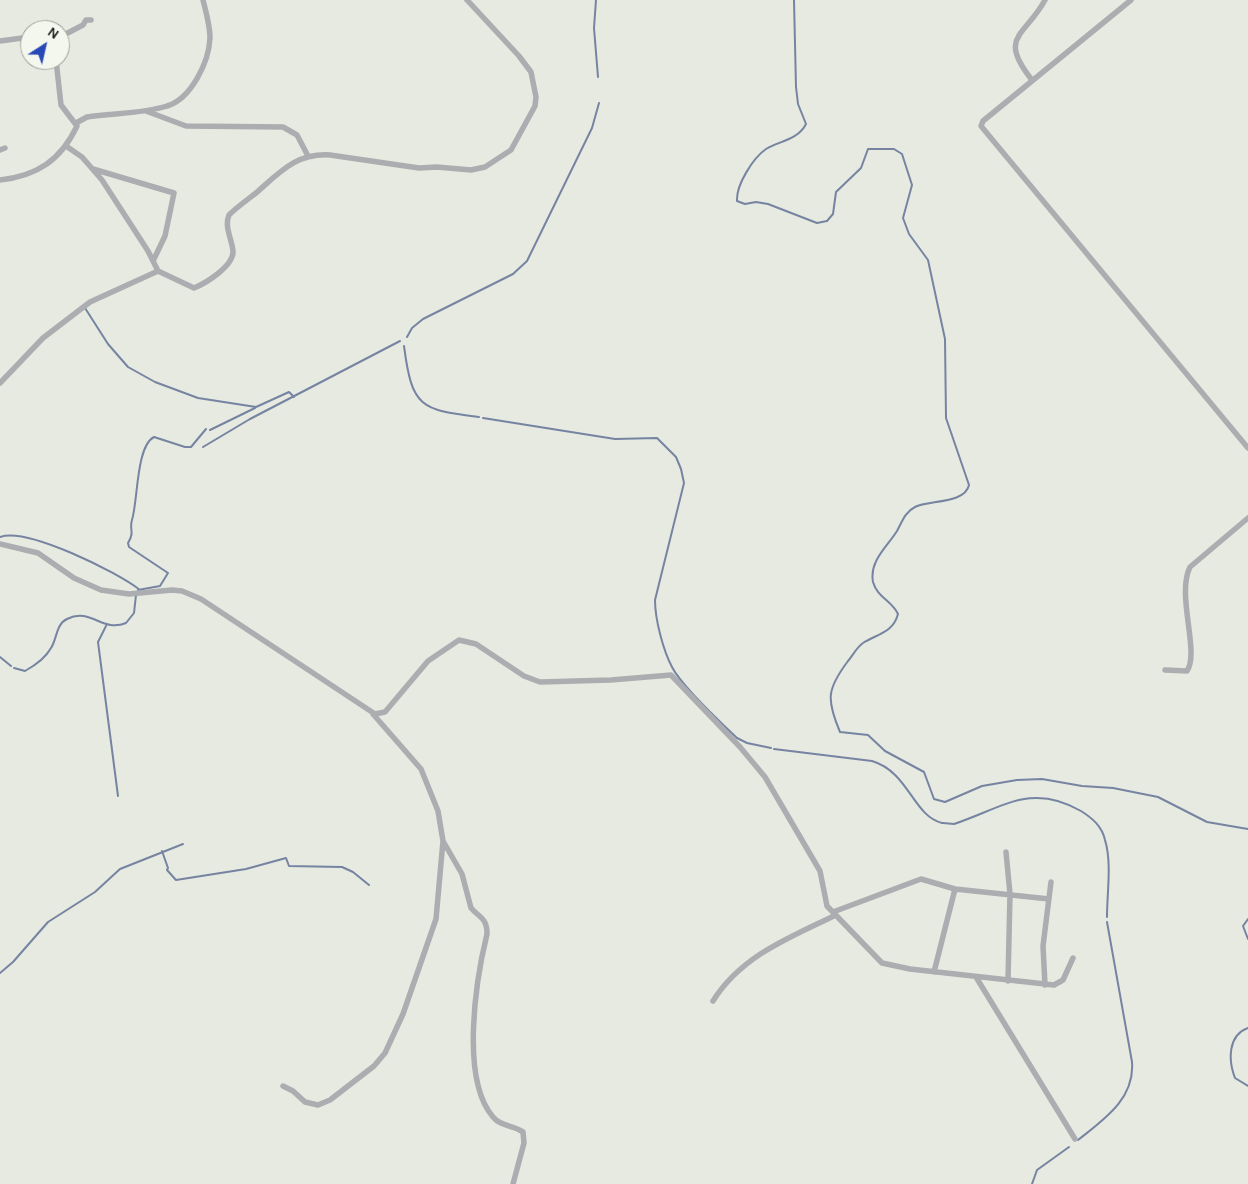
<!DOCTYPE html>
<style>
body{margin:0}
#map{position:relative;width:1248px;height:1184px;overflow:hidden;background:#e7eae0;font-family:Karla,sans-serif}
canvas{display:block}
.north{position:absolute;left:20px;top:20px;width:50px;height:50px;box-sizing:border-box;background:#f4f7ed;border:1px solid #9d9f98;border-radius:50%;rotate:35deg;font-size:14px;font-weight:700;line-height:20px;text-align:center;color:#1a1b18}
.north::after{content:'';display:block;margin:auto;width:18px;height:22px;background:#2948b7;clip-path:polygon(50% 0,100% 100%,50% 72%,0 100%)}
</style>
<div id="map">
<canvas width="1248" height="1184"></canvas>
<div class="north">N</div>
</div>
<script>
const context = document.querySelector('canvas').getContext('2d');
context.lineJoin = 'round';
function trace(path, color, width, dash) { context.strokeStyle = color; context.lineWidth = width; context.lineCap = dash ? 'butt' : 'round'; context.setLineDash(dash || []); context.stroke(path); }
trace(new Path2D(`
 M596,0l-2,28 4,49
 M794,0l2,87 2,17 8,20c-8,16 -27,17 -40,25 -13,9 -30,36 -29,52l8,3 11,-2 12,2 49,19 10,-2 6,-7 3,-22 25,-24 7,-19h26l8,5 10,31 -9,33 6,16 19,26 17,79 1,79 23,67c-4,19 -41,15 -54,22 -10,5 -13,15 -18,24 -10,16 -28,30 -24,51 4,15 19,19 25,32 -5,19 -21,20 -35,29 -6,4 -10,12 -15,18 -21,28 -22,38 -8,71l28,3 17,16 39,21 10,27 11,3 37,-16 35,-6 25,-1 40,7 31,2 45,9 49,25 41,7
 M85,308l23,36 20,23 27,15 43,16 58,9 33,-15 5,5
 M407,337l5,-9 11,-9 90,-45 14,-13 65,-133 7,-25
 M404,346c8,61 16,64 75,71
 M483,418l132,21 42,-1 19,19 5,12 3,14 -29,117c0,19 8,50 17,67 9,18 49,56 65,71l10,5 24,5
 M210,430l45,-22
 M203,447l47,-28 150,-78
 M0,537c27,-10 117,35 140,53
 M138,590l22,-4 8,-13 -39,-26 -1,-4c7,-11 1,-14 4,-23 6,-19 4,-74 22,-83l31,10h6l15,-18
 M106,626l-8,16 20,154
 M0,657l11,9
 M14,668l11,3c9,-5 21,-14 26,-23 6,-9 5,-24 16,-29 24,-12 35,14 59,4l8,-10 2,-18
 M774,749l98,12c37,11 41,55 70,62
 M943,823l11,1c48,-16 77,-42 127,-13 11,7 21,15 24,29 7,23 2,52 2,77
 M162,851l6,17 -1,2 9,10 70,-11 40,-11 3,8 53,1 11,5 16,13
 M1248,919l-5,7 5,13
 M0,973l13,-11 35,-40 47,-30 25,-23 63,-25
 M1248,1028c-20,7 -20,32 -13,50l13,8
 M1078,1140c25,-20 57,-41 54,-78l-25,-140
 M1032,1184l5,-14 32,-23`), '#7684a2', 2);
trace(new Path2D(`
 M1131,0l-148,121 -2,5 267,322
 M60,37l23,-12 3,-5h5
 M0,41l30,-4
 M1032,80c-35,-44 -7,-43 13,-80
 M146,111l40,15 97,1 14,8 11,21
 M76,123l11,-6c26,-4 55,-3 80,-11 24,-7 42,-44 43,-68 0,-13 -4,-26 -7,-38
 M66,146l16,11 20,23 46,71 10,20 36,17c12,-5 40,-22 39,-37 -1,-12 -9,-24 -4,-36 8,-8 18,-15 27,-22 24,-21 40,-40 74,-38l89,13 18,-1 34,3 14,-3 26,-17 24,-44 1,-9 -5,-25 -12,-16 -52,-56
 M0,150l5,-2
 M93,169l81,24 -9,43 -12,25
 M0,180c37,-4 61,-20 77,-54l-16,-21 -5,-45
 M0,383l43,-45 47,-36 68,-31
 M0,544l38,9 36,25 27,12 28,4 43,-4 10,1 19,8 174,115 10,-2 43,-51 31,-21 17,4 48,32 16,6 71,-2 60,-5 69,72 25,30 55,94 7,35 55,57 28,6 144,16 9,-5 10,-22
 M1165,670l22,1c13,-19 -11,-76 3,-104l58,-49
 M443,841l19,33 9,34c9,10 16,10 16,26 -11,45 -27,145 6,183 8,10 21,8 30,15l1,11 -11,41
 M1006,852l4,42 -2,87
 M833,912l88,-33 34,10 94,10
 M934,972l21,-83
 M976,977l99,162
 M1045,985l-2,-39 8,-64
 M713,1001c28,-45 77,-64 123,-86
 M283,1086l10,5 12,11 13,3 12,-5 44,-34 11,-13 18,-39 33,-95 7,-78 -5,-30 -17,-42 -48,-55`), '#abadb1', 5.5);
</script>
